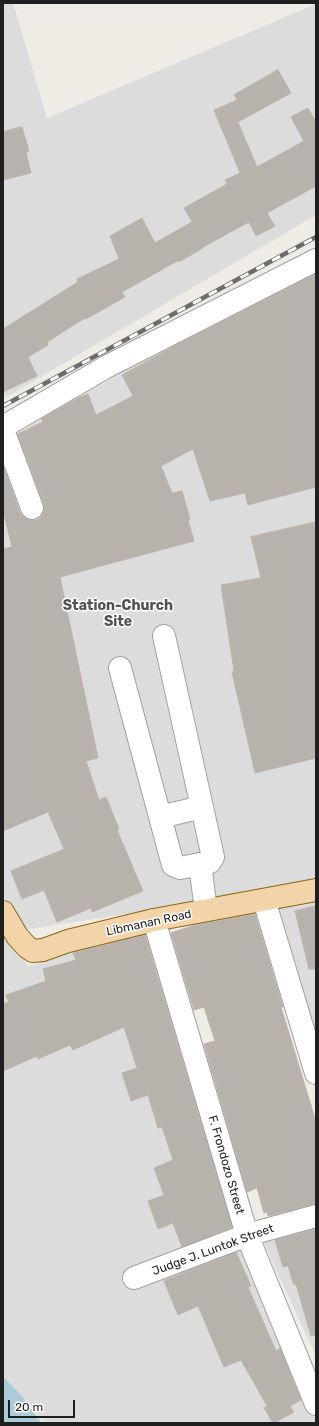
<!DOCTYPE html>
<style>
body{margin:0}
#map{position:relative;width:319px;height:1426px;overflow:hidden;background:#efece6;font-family:Rubik,sans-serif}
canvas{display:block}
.frame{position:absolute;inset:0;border:4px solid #1f1f1f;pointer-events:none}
.scale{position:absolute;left:8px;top:1400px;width:67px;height:18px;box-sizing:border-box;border:2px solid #1f1f1f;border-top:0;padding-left:5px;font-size:12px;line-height:14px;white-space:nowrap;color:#1f1f1f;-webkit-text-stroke:3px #fff;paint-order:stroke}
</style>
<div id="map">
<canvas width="319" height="1426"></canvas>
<div class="frame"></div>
<div class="scale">20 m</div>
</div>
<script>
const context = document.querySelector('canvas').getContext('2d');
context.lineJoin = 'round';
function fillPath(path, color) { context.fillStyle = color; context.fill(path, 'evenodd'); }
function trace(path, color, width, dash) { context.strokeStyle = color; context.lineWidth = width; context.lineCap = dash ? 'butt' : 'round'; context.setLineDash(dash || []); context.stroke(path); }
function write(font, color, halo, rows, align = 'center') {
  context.font = font + ' Rubik,sans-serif'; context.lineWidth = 3; context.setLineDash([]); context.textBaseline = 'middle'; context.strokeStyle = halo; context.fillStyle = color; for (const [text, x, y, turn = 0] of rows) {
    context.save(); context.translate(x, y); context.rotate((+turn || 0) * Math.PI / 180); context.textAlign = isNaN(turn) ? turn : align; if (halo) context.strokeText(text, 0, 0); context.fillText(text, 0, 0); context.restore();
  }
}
fillPath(new Path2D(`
 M3,3h10l34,115 269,-114v211l-306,180 -7,2z
 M316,264v621l-294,45 -19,-36v-446l28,73 7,-1 -32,-91z
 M316,896v154l-41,-145z
 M3,920l25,47 124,-45 95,319 69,164v18h-271l-42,-48z
 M316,1220v136l-55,-119z`), '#dddcdc');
fillPath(new Path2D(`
 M3,1376l19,20 20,27h-39z`), '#abccd8');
const building = new Path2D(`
 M278,70l13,23 -53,29 19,45 47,-26 -13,-24 17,-9 8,14v64l-49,27 8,13 -19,10 -7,-14 -46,25v1l-24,14v-2l-57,32 3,5 -39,22 -1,-1 -38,24 1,3 -20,12 9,19 -34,16v-63l75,-47 -1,-3 42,-20 -9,-23 32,-18 13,25 37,-21 -8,-14 43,-24 -2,-4 15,-7 -26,-63 23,-10 -3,-5z
 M22,127l7,24 -3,1 5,21 -28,7v-48z
 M316,274v213l-68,18 -3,-12 -35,8 -17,-52 -32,17 11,27 10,-2 8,28 -2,1 6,21 -134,36 38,181 -12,3 13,39 7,-3 13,32 -2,1 26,61 -51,21 -1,-4 -34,14 -13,-32 -22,9 -11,-28 53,-22 -16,-37 -45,19v-282l9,-2 -9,-37v-44l17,47 4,5 6,2h7l5,-4 2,-6v-6l-26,-70 25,-12 -2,-3 37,-21 10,-4 8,21 37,-19 -11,-21 51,-28z
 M316,522v236l-61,15 -23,-101 2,-1 -13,-86 40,-7 -10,-41z
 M316,906v63h-7l-14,-58z
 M255,914l28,93h-2l35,115v82l-48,12 -1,-4 -3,1 -7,-25 -10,4 -43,-148 11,-3 -11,-34 -10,3 -23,-77 24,-8z
 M145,935l87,292 -50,20 -9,-24 -15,6 -10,-28 16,-6 -10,-27 19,-8 -11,-33 -4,1 -10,-33 -17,6 -9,-28 15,-5 -13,-41 -51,23 -3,-5 -32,14 -1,-3 -34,15v-67l6,-2 -3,-7 40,-14 -3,-12 33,-9 -3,-7z
 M316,1229v106l-5,1 -15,-52 -2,1 -6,-19 -5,1 -8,-27z
 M236,1252l15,34 -3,1 28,64 4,-3 21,52 -11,6 4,6 -20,11h-1l-9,-15 3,-2 -26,-46 -17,7 -26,-61 -20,9 -14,-34z`);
fillPath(building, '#b8b2ac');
trace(building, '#bfb4aa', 1);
const minor = new Path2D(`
 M3,427l103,-60 210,-107
 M3,430l29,78
 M120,668l53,197 7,3 30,-6 3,-5 -49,-221
 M160,817l42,-10
 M200,864l6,46
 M264,900l52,173
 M154,920l93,315 69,169
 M134,1278l113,-43 69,-19`);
const major = new Path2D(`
 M3,912l14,24 10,11 6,4 10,-1 25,-9 86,-21 162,-30`);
trace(minor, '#a0a0a0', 24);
trace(major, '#8a6510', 24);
trace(minor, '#fff', 22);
trace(major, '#f2d4a8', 22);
const rail = new Path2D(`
 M3,406l313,-169`);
trace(rail, '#6d6d6d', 4.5);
trace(rail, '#fff', 3, [9]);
write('12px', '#1f1f1f', '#fff', [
 ["Libmanan Road",149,923,-12],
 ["F. Frondozo Street",226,1165,74],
 ["Judge J. Luntok Street",213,1250,-20]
]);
write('bold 14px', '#525252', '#fff', [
 ["Station-Church",118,606],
 ["Site",118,622]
]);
</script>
